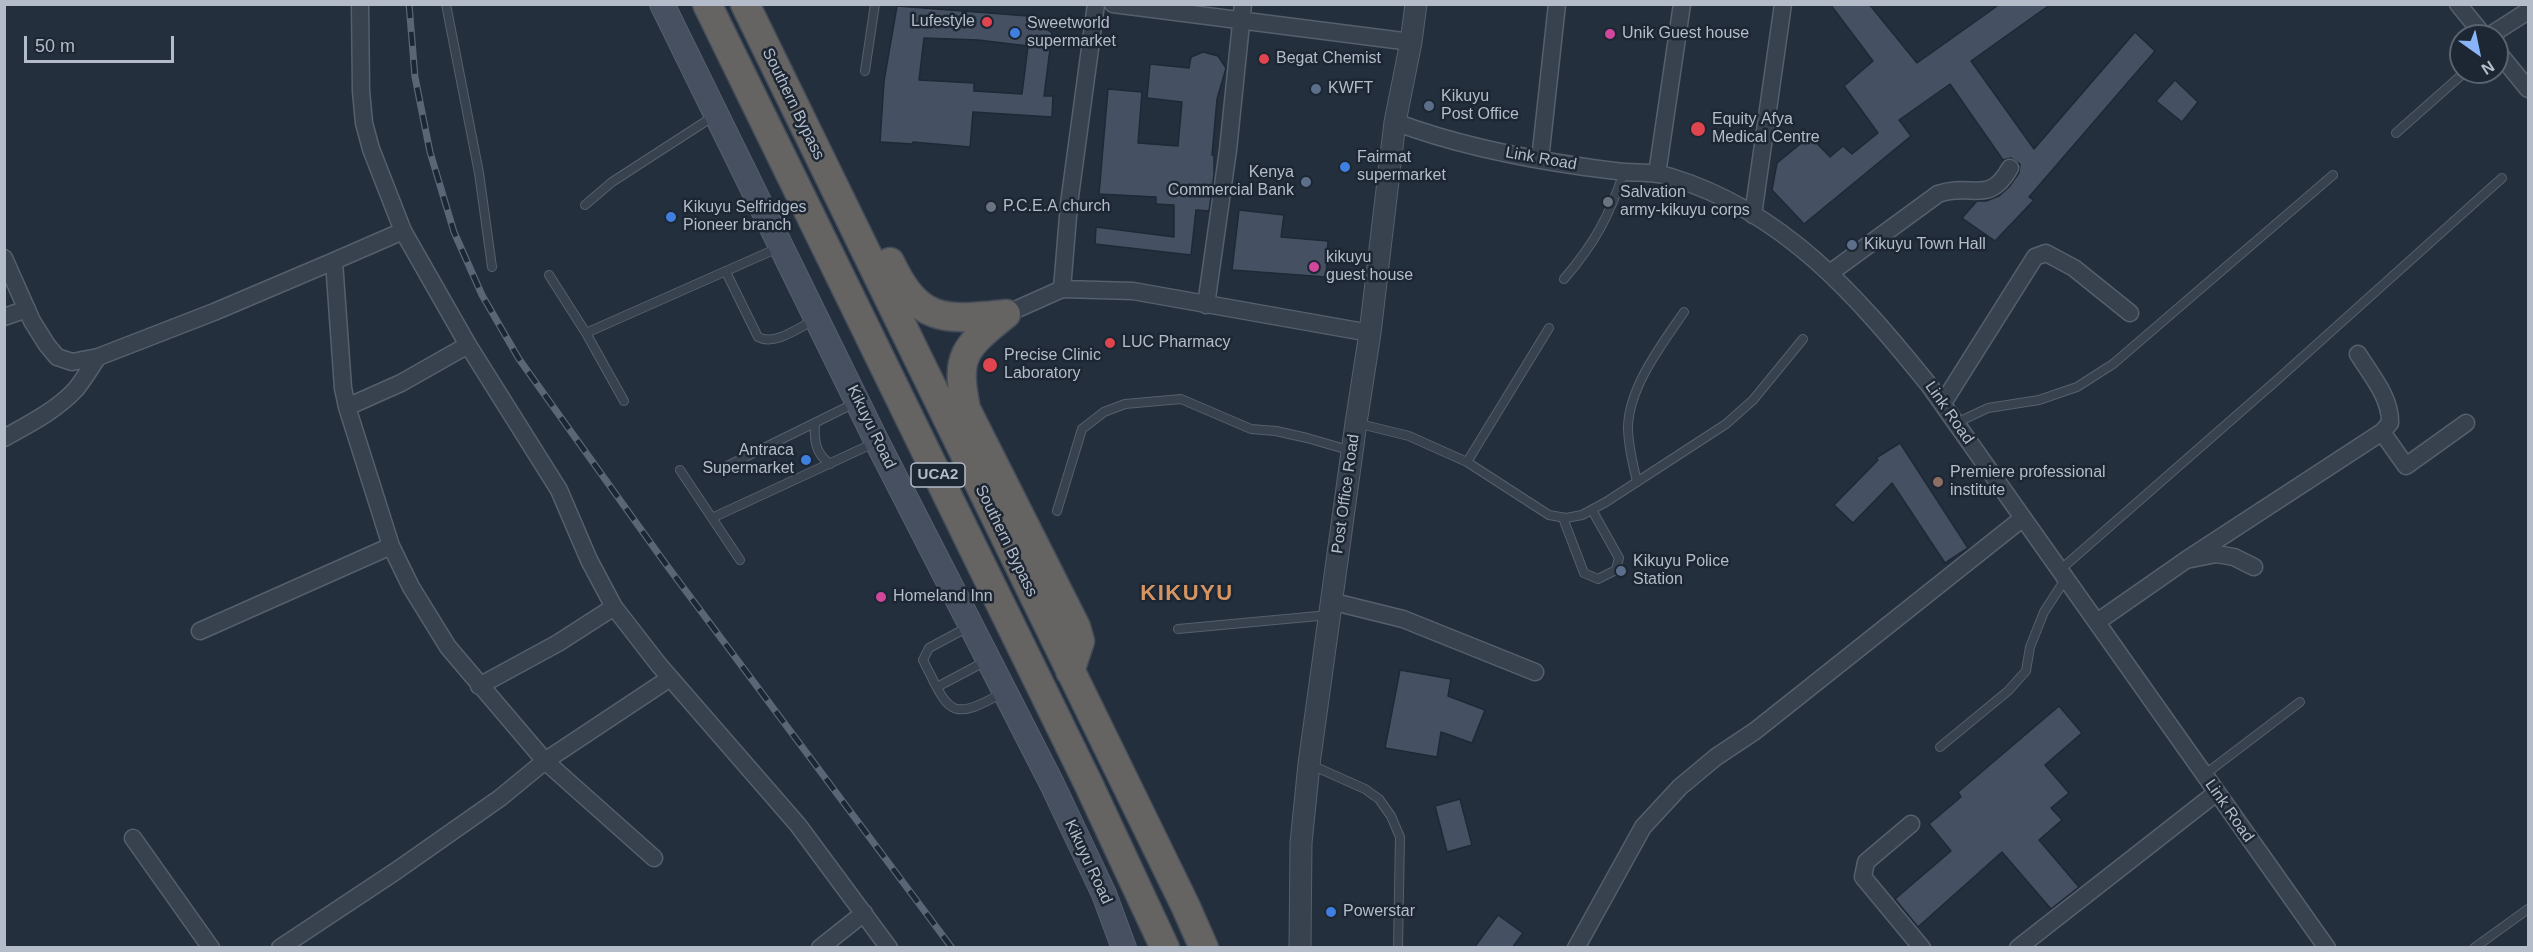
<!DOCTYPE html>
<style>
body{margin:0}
#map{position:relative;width:2533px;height:952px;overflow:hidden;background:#242f3e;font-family:Helvetica,sans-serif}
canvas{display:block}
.frame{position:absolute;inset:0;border:6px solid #b4bcc9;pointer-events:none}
.north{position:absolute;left:2449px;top:24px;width:60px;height:60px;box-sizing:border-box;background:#1d2633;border:2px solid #59626f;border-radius:50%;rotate:147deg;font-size:16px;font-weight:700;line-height:24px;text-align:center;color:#b4bcc9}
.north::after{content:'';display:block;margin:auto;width:21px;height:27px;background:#8ab4f8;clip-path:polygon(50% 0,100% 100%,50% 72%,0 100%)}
.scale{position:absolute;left:24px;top:36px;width:150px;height:27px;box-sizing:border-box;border:3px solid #b4bcc9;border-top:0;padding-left:8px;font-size:18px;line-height:21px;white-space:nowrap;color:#b4bcc9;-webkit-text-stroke:4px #1d2633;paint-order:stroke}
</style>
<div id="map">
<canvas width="2533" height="952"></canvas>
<div class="frame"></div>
<div class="north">N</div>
<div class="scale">50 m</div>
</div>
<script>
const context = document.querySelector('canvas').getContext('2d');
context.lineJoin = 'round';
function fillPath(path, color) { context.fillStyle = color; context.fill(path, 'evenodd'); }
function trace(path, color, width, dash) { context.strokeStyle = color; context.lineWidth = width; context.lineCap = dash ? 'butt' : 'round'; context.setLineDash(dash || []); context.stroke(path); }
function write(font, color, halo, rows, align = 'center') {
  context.font = font + ' Helvetica,sans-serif'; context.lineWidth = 5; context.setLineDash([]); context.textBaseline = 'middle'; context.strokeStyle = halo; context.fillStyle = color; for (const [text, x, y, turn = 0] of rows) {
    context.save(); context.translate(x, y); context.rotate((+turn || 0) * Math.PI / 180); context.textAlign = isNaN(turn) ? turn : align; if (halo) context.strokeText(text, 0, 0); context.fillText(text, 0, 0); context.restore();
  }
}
const building = new Path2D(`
 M1830,4h39l48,59 83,-59h51l-80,57 63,88 101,-117 20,19 -126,146 5,3 -39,41 -33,-23 15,-17h9l13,-5 10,-9 10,-14 1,-9 -9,-6 -8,2 -53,-76 -51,36 12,16 -107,88 -32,-34 5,-27 33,-27 20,21 13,-11 9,8 26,-21 -34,-47 29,-25z
 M897,6l131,10 24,17 -8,63h9l-1,21 -79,-5 -3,35 -57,-5v2l-33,-2 4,-61zM924,38l54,2 50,6 -6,48 -48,-3v-8l-55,-3z
 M1203,52l15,4 8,12 -9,31 -5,56h2v20l-5,36 -13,-1 -5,45 -96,-11 1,-17 78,10v-32l-18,-1v-7l-57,-3 9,-105 34,3 -4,51 40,3 4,-44 -35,-4 3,-34 39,4 2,-11z
 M2175,80l23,22 -16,20 -26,-21z
 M1239,210l45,5 -3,22 47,4 -2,36 -94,-7z
 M1900,443l68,105 -23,15 -53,-80 -39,40 -19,-18 44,-45 -2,-2z
 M1400,670l51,9 -3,17 37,14 -13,33 -31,-11 -4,25 -52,-9z
 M2059,706l23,27 -37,32 24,28 -18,15 11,12 -23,20 40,47 -28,22 -49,-57 -84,75 -23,-28 56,-48 -22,-27 32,-27 -3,-5z
 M1460,799l12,46 -25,7 -12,-46z
 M1498,915l25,18 -11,15h-38z`);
fillPath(building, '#455162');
trace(building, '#1f2835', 1.5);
const service = new Path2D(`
 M446,4l33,169 13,94
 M865,71l10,-67
 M2396,133l69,-61
 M585,205l27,-23 102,-66
 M726,272l32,65c17,9 40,-9 56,-17
 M549,275l37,58 192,-85
 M1564,279c30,-35 45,-62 60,-107
 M586,333l38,68
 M815,423c-1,17 0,30 15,41
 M1356,423l53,13 58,26 82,53 17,3 16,-3 24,-13 120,-78 27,-24 50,-61
 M1956,423l32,-15 51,-8 38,-13 36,-23 220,-189
 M1467,462l82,-134
 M721,469l134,-66
 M680,470l60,90
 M1637,482c-4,-18 -9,-36 -9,-55 1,-40 34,-83 56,-115
 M1057,511l25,-82 22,-17 21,-8 56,-5 70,30 25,2 31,7 45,13
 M712,518l162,-75
 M1563,518l21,55 14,6 18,-9 3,-12 -27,-48
 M2060,570l217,-190 225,-202
 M970,626l-41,22 -6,12c26,51 25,64 81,32
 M1178,629l151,-14
 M937,687l51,-27
 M1940,747l68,-56 18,-20 4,-24 14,-35 22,-34
 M1309,764l56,25 14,10 12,17 9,21 -2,111
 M2204,775l96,-73
 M2474,948l54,-39`);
const minor = new Path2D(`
 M360,4l1,87 3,32 7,26 32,82 65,114 91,145 30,70 25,47 45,58 139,160 91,123
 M1113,4l298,38
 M2458,4l26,32
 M2489,36l39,-25
 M2497,51l31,38
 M1395,122c61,23 126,36 190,45 14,2 27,4 41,5 15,1 31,0 45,5 114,35 186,119 258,208l398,563
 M1540,160l17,-156
 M1657,174l25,-170
 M1753,215l30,-211
 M4,258l28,63 15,24 10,12 15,5 26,-5 116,-45 120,-51
 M1830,273l108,-79c33,-12 51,12 72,-26
 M1062,289l7,-85 27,-200
 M1206,305l22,-155 15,-146
 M1006,314l56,-25 71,2 237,42
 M4,317l23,-8
 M1943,403l92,-146 11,-4 28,15 56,45
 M347,407l54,-24 67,-38
 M2382,432l24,34 60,-43
 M4,438c25,-14 53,-28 72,-49 8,-10 15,-22 22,-32
 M2186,560l196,-128 8,-9c1,-25 -19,-48 -32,-69
 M1330,601l73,18 132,53
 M2097,622l89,-62 30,-6 18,3 20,10
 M200,631l191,-85
 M479,686l79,-43 56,-36
 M1911,824l-45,38 -3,15 59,71
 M133,838l78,110
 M654,858l-109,-97 125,-83
 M280,948l116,-77 104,-73 45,-37 -97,-114 -37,-60 -20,-41 -44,-139 -4,-19 -9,-127 69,-30
 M820,948l44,-35
 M1576,948l67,-121 37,-40 36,-30 39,-26 268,-213
 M2018,948l198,-155`);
const tertiary = new Path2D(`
 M1300,948l1,-105 8,-79 47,-341 14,-90 25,-211 16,-80 5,-38`);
const secondary = new Path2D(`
 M662,4l215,438 175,342 52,110 20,54`);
const trunk = new Path2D(`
 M707,4l381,779 77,165
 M745,4l440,901 19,43
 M890,262c29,62 55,58 116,52
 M1006,314c-42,34 -51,41 -40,95l110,218 4,14 -10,30`);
trace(service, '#565f6c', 10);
trace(minor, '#565f6c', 19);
trace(tertiary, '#565f6c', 23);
trace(secondary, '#565f6c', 26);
trace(trunk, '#434c59', 31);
trace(service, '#38414e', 8);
trace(minor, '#38414e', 16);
trace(tertiary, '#38414e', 21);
trace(secondary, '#465061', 24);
trace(trunk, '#656462', 28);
const rail = new Path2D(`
 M409,4l6,73 15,75 24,80 28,63 37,64 146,204 287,385`);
trace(rail, '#5a6575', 7);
trace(rail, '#1d2633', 4.5, [14]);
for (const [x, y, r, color] of [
 [987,22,6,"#e0444e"],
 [1015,33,6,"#3f7fe0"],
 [1610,34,6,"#d1479c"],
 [1264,59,6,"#e0444e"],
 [1316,89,6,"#5c6f8a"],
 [1429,106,6,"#5c6f8a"],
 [1698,129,8,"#e0444e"],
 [1345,167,6,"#3f7fe0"],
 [1306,182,6,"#5c6f8a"],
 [1608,202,6,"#6b7280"],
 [991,207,6,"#6b7280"],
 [671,217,6,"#3f7fe0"],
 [1852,245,6,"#5c6f8a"],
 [1314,267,6,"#d1479c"],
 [1110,343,6,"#e0444e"],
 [990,365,8,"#e0444e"],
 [806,460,6,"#3f7fe0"],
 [1938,482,6,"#8d6e63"],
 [1621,571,6,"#5c6f8a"],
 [881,597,6,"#d1479c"],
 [1331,912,6,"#3f7fe0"]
]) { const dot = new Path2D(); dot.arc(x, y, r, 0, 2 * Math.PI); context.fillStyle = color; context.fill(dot); trace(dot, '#1d2633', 2); }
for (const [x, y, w] of [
 [938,475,54]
]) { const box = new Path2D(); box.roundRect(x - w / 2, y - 12, w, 24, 4.5); context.fillStyle = '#1d2633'; context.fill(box); trace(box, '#b4bcc9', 1.5); }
write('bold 15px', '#b4bcc9', null, [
 ["UCA2",938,475]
]);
write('16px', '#b4bcc9', '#1d2633', [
 ["Lufestyle",975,22,"right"],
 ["Sweetworld",1027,24],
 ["supermarket",1027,42],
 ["Unik Guest house",1622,34],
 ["Begat Chemist",1276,59],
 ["KWFT",1328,89],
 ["Kikuyu",1441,97],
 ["Post Office",1441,115],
 ["Equity Afya",1712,120],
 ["Medical Centre",1712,138],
 ["Fairmat",1357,158],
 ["supermarket",1357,176],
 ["Kenya",1294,173,"right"],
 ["Commercial Bank",1294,191,"right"],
 ["Salvation",1620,193],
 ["army-kikuyu corps",1620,211],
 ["P.C.E.A church",1003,207],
 ["Kikuyu Selfridges",683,208],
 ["Pioneer branch",683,226],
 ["Kikuyu Town Hall",1864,245],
 ["kikuyu",1326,258],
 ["guest house",1326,276],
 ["LUC Pharmacy",1122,343],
 ["Precise Clinic",1004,356],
 ["Laboratory",1004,374],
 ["Antraca",794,451,"right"],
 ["Supermarket",794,469,"right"],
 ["Premiere professional",1950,473],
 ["institute",1950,491],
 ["Kikuyu Police",1633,562],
 ["Station",1633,580],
 ["Homeland Inn",893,597],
 ["Powerstar",1343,912]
], 'left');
write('16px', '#b4bcc9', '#1d2633', [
 ["Southern Bypass",793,104,64],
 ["Link Road",1541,159,10],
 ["Link Road",1949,413,55],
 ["Kikuyu Road",871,427,64],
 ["Post Office Road",1346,494,-82],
 ["Southern Bypass",1006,541,64],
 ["Link Road",2229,811,55],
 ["Kikuyu Road",1088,862,65]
]);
context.letterSpacing = '1.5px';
write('bold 22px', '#d59563', '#1d2633', [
 ["KIKUYU",1187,594]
]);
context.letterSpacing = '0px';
</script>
